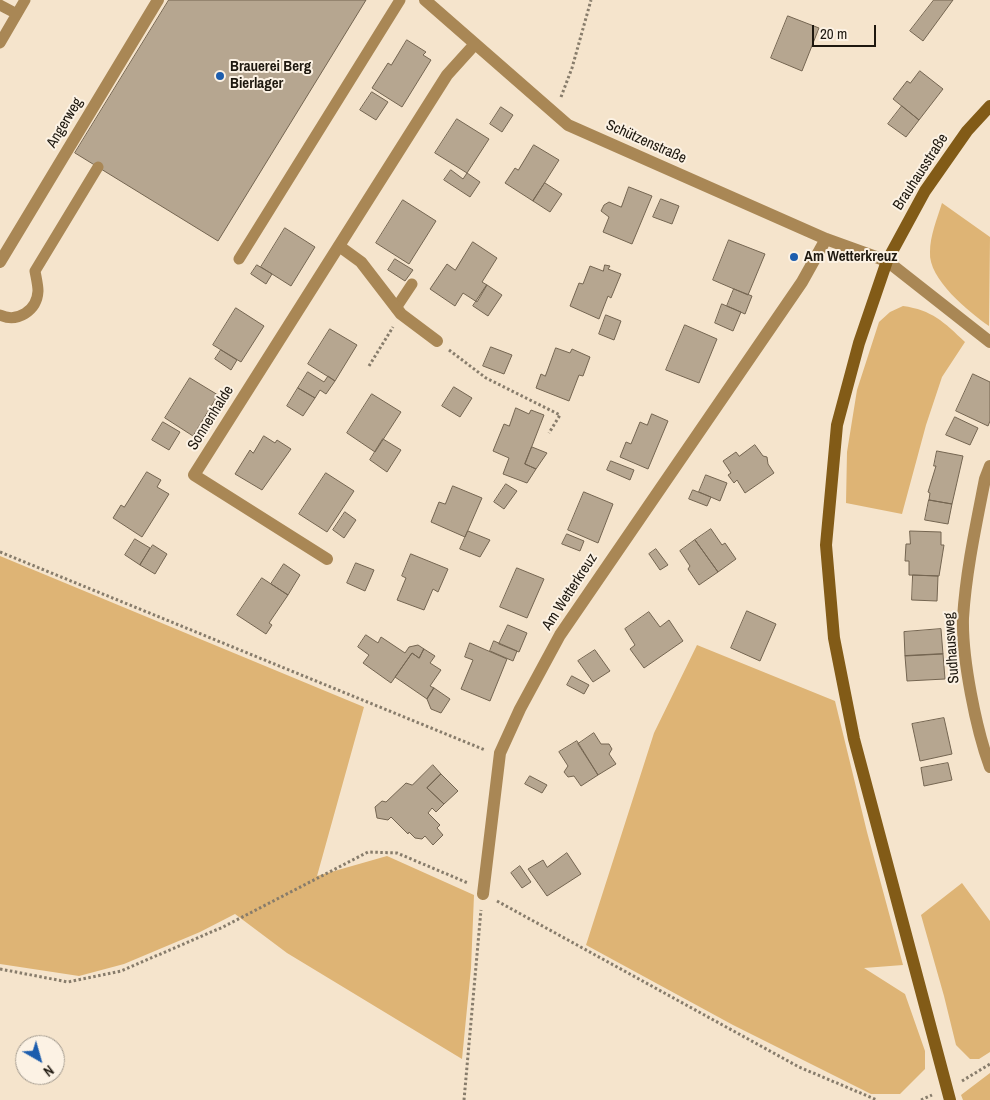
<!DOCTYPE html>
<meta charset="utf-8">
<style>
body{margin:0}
#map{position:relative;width:990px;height:1100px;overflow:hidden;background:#f5e4cc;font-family:"Archivo Narrow",sans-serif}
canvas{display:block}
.north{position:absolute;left:15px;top:1035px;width:50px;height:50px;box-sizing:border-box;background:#fcf2e4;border:1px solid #a39b8f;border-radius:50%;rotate:142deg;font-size:14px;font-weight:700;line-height:20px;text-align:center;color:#1e180f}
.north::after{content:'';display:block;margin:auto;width:18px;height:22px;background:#1c5dad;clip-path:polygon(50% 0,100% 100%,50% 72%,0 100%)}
.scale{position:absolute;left:812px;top:25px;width:64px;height:22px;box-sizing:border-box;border:2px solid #1e180f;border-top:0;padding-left:6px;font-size:15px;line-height:18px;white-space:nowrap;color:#1e180f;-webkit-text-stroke:4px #fcf2e4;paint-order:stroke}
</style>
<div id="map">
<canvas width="990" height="1100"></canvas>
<div class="north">N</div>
<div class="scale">20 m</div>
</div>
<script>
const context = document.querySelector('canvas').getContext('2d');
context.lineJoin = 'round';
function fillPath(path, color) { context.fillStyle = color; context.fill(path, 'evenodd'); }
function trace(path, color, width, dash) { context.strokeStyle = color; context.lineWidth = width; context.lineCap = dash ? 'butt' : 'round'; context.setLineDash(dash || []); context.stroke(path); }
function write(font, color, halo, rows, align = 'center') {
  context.font = font + ' "Archivo Narrow",sans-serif'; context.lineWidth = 4; context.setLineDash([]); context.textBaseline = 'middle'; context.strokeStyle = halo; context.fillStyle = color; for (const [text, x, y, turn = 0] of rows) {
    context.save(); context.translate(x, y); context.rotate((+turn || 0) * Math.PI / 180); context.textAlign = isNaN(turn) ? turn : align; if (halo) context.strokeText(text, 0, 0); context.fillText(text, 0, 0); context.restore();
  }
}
fillPath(new Path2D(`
 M942,203l48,34 -1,89c-20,-14 -61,-47 -59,-74 0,-16 7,-33 12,-49z
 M903,306c29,4 41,16 62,36l-23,35 -16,48 -24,89 -56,-11 1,-51 10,-62 22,-68 11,-10z
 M0,556l364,151 -47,169 70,-20 87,39 -3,73 -9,91 -175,-106 -52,-39 -35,18 -76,32 -45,12 -79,-12z
 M697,645l138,56 32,131 36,133 -39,3 41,26 20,57v18l-25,25h-29l-138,-69 -147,-80 68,-212z
 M962,883l28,38v131l-11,7h-9l-14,-14 -12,-49 -23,-81z
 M990,1073v27h-27l-2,-5z`), '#deb475');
const building = new Path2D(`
 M169,0h197l-148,241 -143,-88z
 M934,0h19l-30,41 -13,-10z
 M788,16l31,12 -17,43 -31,-13z
 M407,40l19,12 -3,3 8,5 -29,47 -30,-19 16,-25 3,2z
 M920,71l23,18 -24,31 -26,-21 14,-18 3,2z
 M372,92l16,10 -12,18 -16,-10z
 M902,106l17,14 -13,17 -18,-13z
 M501,107l12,8 -11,17 -12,-8z
 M457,119l32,20 -22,34 -32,-20z
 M534,145l25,15 -26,41 -28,-18 10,-15 3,2z
 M451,170l12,9 4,-6 13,9 -10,15 -26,-17z
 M545,183l17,11 -12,18 -17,-11z
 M629,187l23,9 -20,48 -29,-12 6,-15 -8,-6 3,-6 5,-3 12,5z
 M661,199l18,7 -7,18 -19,-7z
 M403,200l33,21 -27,43 -33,-21z
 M285,228l30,19 -24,39 -30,-19z
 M729,240l36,14 -17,41 -35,-15z
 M473,242l24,16 -15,24 5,3 -10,17 -14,-9 -8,13 -25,-17 17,-25 8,6z
 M395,259l18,11 -8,11 -17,-11z
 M257,265l15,9 -6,10 -15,-10z
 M605,265l5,1 -2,3 13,5 -10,24 -3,-2 -9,23 -29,-13 9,-23 4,1 7,-18 13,5z
 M487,285l15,10 -14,21 -15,-10z
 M734,289l18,7 -7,18 -18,-8z
 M722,304l19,8 -8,19 -18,-8z
 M236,308l28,18 -23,36 -28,-17z
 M606,315l15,6 -7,19 -15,-6z
 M685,325l32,14 -18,44 -33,-13z
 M330,329l27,16 -22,36 -27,-17z
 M491,347l21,8 -8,19 -21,-8z
 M556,348l14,5 2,-4 18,8 -7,19 -4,-1 -10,26 -33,-13 5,-14 4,2z
 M221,350l16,10 -6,10 -16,-11z
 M308,372l16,10 4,-6 7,5 -9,13 -6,-4 -5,8 -17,-10z
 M973,374l17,8v39l-2,5 -32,-15z
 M190,378l28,17 -25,41 -28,-18z
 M454,387l18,11 -12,19 -18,-11z
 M298,388l17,10 -12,18 -16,-10z
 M372,394l29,18 -26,40 -28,-19z
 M516,408l13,6 2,-4 13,5 -19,49 11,5 -9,14 -24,-9 6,-16 -16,-7 11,-27 5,2z
 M652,414l16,7 -20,48 -28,-12 6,-15 5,2 9,-22 7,3z
 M955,417l23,11 -8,17 -24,-10z
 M163,422l17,10 -11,18 -17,-10z
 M264,436l11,7 2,-3 14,9 -29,41 -27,-16 15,-24 3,3z
 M383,439l18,11 -14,22 -17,-12z
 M755,445l8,11 4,1 1,7 6,9 -29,20 -8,-13 -3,3 -6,-8 3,-2 -8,-12 13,-9 3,4z
 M532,447l15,6 -11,16 -11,-5z
 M937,451l26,5 -11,48 -23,-4 1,-7 -2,-1 8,-26h-2z
 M611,461l23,9 -4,10 -23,-10z
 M147,472l14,8 -4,7 12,7 -27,43 -29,-19 8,-13 3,2z
 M326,473l28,18 -27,41 -28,-18z
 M706,475l21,8 -7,18 -21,-9z
 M506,484l11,7 -13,18 -10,-7z
 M453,486l29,12 -17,39 -34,-15 8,-20 6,2z
 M693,490l18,7 -4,9 -18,-7z
 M584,492l29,12 -15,39 -30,-13z
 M929,500l23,4 -4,20 -23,-4z
 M345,512l11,8 -12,18 -11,-8z
 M711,529l11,16 3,-2 11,16 -18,13 -23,-32z
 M468,531l22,9 -10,17 -20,-8z
 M910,531l31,1v13h3l-5,31 -30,-1v-14h-4l1,-17h4z
 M567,534l17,7 -4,10 -18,-7z
 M135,539l15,9 -10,17 -15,-10z
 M695,540l23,32 -19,13 -11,-16 2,-3 -10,-15z
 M153,545l14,9 -12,20 -15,-9z
 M656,549l12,16 -8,5 -11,-16z
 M411,554l37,15 -10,23 -5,-3 -9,21 -27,-10 9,-22 -4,-2z
 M356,563l18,7 -9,21 -18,-8z
 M284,564l16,11 -12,20 -17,-11z
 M517,568l27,11 -17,39 -27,-11z
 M913,575l25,1 -1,25 -25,-1z
 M262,578l26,17 -19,28 3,2 -6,9 -29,-19z
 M747,611l29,13 -16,37 -29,-13z
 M649,612l11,15 9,-7 14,21 -39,27 -14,-19 5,-4 -10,-16z
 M508,625l19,8 -8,19 -20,-8z
 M941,629l2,25 -38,2 -1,-24z
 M366,635l12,8 3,-6 24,16 4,-6 9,-2 6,4 -5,9 -7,-5 -21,30 -28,-20 6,-8 -11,-8z
 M494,641l23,10 -4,10 -23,-10z
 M470,643l37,16 -17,42 -29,-12 12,-29 -8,-3z
 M424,649l11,7 -5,7 11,7 -11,16 4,2 -7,11 -32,-22 17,-24 7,5z
 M595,650l15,21 -17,11 -15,-21z
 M943,654l2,25 -38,2 -2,-25z
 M572,676l17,9 -5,9 -17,-9z
 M434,688l16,11 -9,14 -10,-4 -4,-10z
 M944,718l8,36 -32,7 -8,-37z
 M594,733l7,11h8l3,5 -3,5 7,10 -18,11 -20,-31z
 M577,741l21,34 -17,11 -7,-10 -6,1 -4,-5 4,-6 -9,-14z
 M948,763l4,17 -28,6 -3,-18z
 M433,765l8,9 -14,14 17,16 -8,8 -4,-4 -4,5 12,12 -3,3 6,7 -10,10 -8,-9 -3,3 -7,-1 -6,-6 -1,2 -17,-17 -3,3 -11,-2 -2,-11 7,-6 4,1 20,-19 6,2z
 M441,774l17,17 -14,13 -17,-16z
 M530,776l17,9 -5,8 -17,-9z
 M567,853l14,21 -34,22 -19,-27 15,-9 4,7z
 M520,866l11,16 -9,6 -11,-15z`);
fillPath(building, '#b6a690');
trace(building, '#746551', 1);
trace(new Path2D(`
 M561,97l11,-29 19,-68
 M449,350l37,28 74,37 -11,18
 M369,366l24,-39
 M0,552l485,198
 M497,901l302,166 78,33
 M0,969l68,13 53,-11 102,-44 145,-75 29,1 71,30
 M962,1081l28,-17
 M464,1100l17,-190
 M921,1100l11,-5`), '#877c6b', 3, [2.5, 2.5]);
trace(new Path2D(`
 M0,5l17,9
 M0,43l25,-43
 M239,259l161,-259
 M396,308l16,-24
 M0,315c17,8 37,-4 38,-24 0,-6 -2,-14 -3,-20l63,-104`), '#a98755', 11);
trace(new Path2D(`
 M425,0l143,125 258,114 61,22 103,81
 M339,246l22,16 40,52 36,27
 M0,262l158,-262
 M990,466l-5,13c-9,46 -19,92 -22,139 -1,41 13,111 27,149
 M327,559l-133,-84 253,-400 28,-31
 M483,894l17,-141 20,-44 40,-74 242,-353 24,-43`), '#a98755', 12);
trace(new Path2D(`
 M950,1100l-96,-361 -20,-101 -8,-93 11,-120 22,-82 28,-82 38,-70 42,-60 23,-25`), '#825b17', 12);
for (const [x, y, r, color] of [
 [220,76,5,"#1c5dad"],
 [794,257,5,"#1c5dad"]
]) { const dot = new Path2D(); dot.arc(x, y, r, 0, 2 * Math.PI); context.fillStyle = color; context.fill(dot); trace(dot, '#fcf2e4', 2); }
write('bold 15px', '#1e180f', '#fcf2e4', [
 ["Brauerei Berg",230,67],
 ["Bierlager",230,84],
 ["Am Wetterkreuz",804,257]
], 'left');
write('15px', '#1e180f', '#fcf2e4', [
 ["Angerweg",65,123,-59],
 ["Schützenstraße",646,142,24],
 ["Brauhausstraße",921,172,-57],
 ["Sonnenhalde",211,418,-58],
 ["Am Wetterkreuz",570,592,-57],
 ["Sudhausweg",952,648,-94]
]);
</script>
